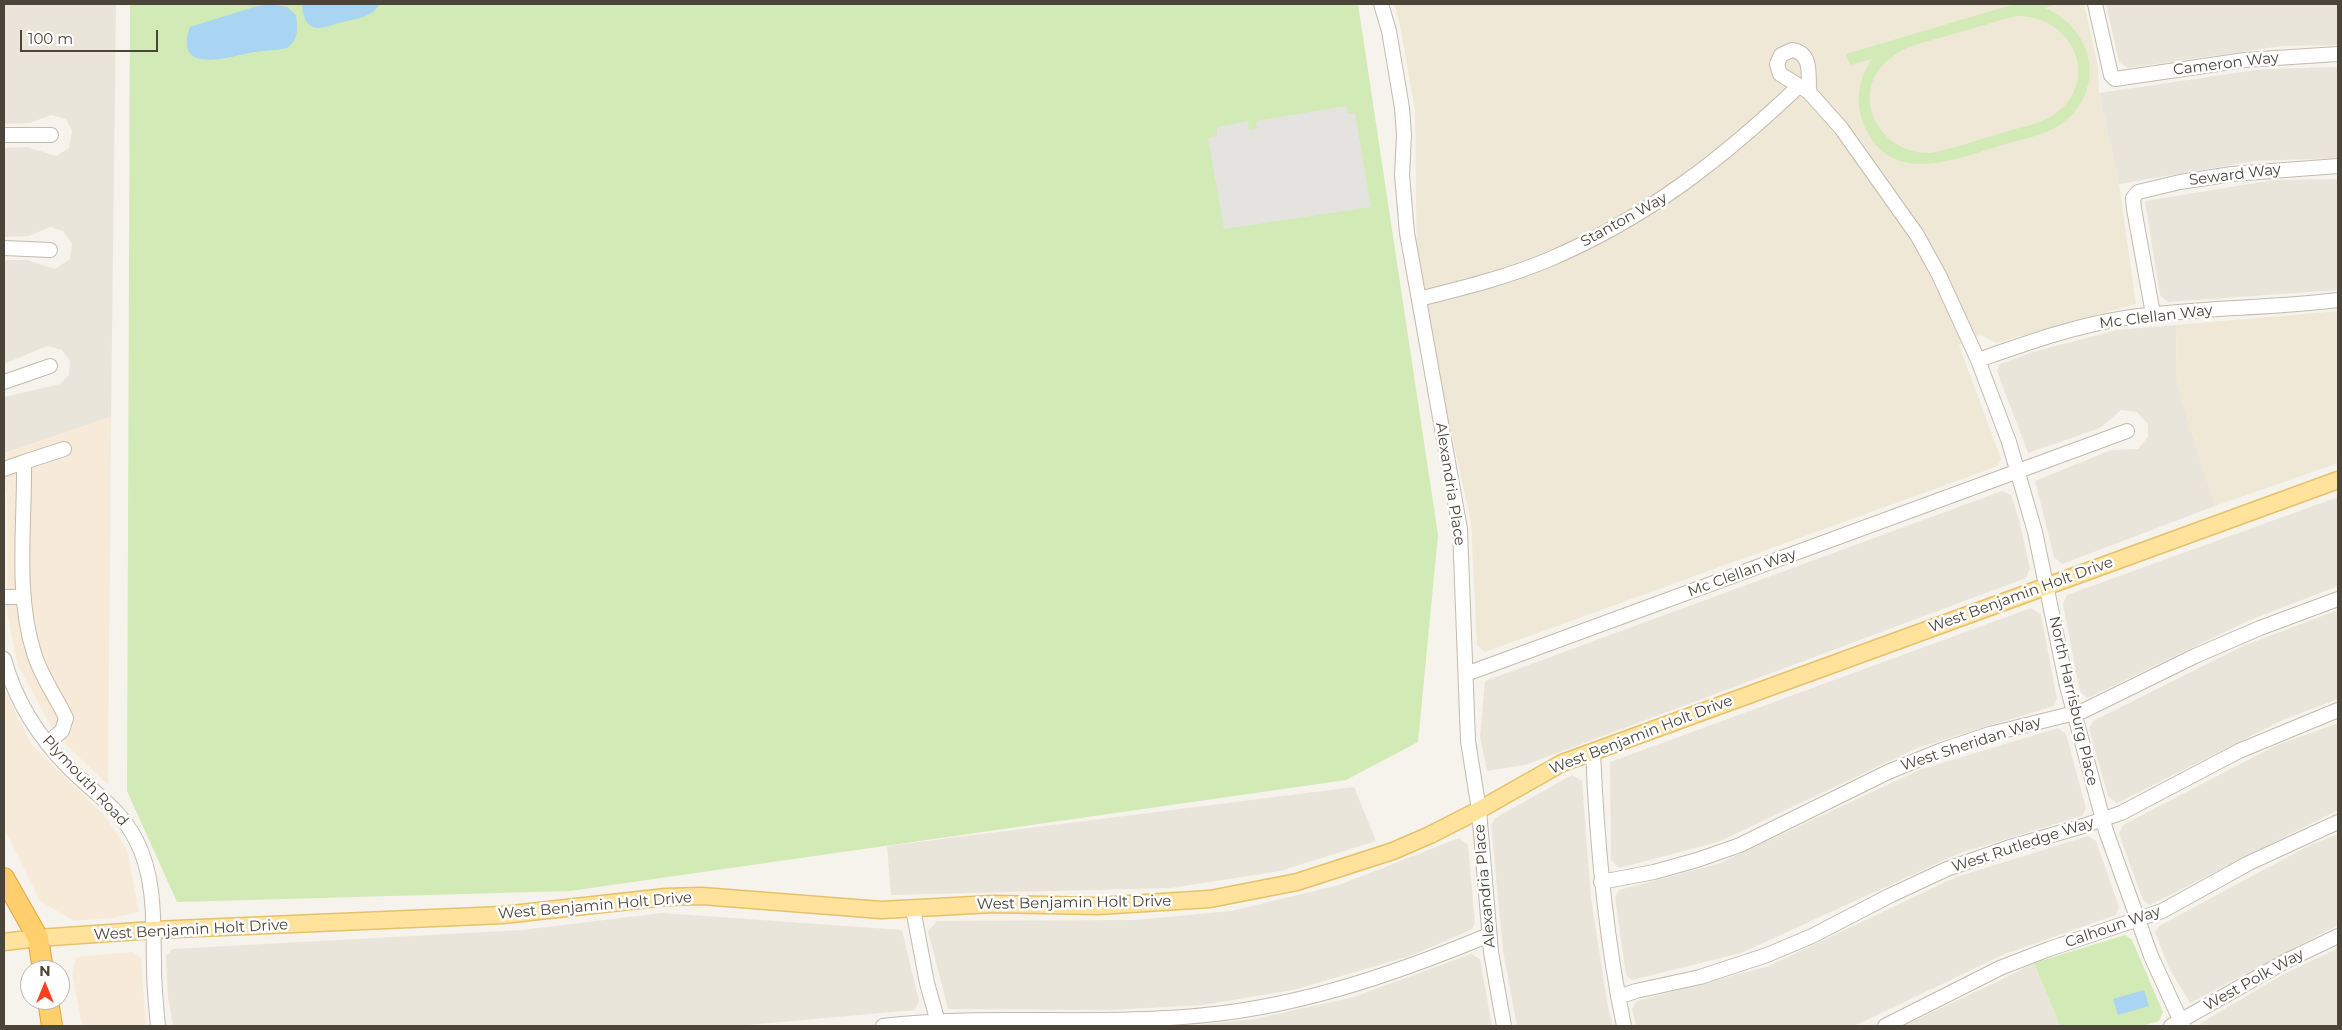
<!DOCTYPE html>
<style>
body{margin:0}
#map{position:relative;width:2342px;height:1030px;overflow:hidden;background:#f6f3ec;font-family:Montserrat,sans-serif}
canvas{display:block}
.frame{position:absolute;inset:0;border:5px solid #4b4439;pointer-events:none}
.north{position:absolute;left:20px;top:960px;width:50px;height:50px;box-sizing:border-box;background:#fff;border:1px solid #b7b4b0;border-radius:50%;rotate:0deg;font-size:14px;font-weight:700;line-height:20px;text-align:center;color:#4b4439}
.north::after{content:'';display:block;margin:auto;width:18px;height:22px;background:#fc3f1d;clip-path:polygon(50% 0,100% 100%,50% 72%,0 100%)}
.scale{position:absolute;left:20px;top:30px;width:138px;height:22px;box-sizing:border-box;border:2px solid #4b4439;border-top:0;padding-left:6px;font-size:15px;line-height:18px;white-space:nowrap;color:#4b4439;-webkit-text-stroke:4px #fff;paint-order:stroke}
</style>
<div id="map">
<canvas width="2342" height="1030"></canvas>
<div class="frame"></div>
<div class="north">N</div>
<div class="scale">100 m</div>
</div>
<script>
const context = document.querySelector('canvas').getContext('2d');
context.lineJoin = 'round';
function fillPath(path, color) { context.fillStyle = color; context.fill(path, 'evenodd'); }
function trace(path, color, width, dash) { context.strokeStyle = color; context.lineWidth = width; context.lineCap = dash ? 'butt' : 'round'; context.setLineDash(dash || []); context.stroke(path); }
function write(font, color, halo, rows, align = 'center') {
  context.font = font + ' Montserrat,sans-serif'; context.lineWidth = 5; context.setLineDash([]); context.textBaseline = 'middle'; context.strokeStyle = halo; context.fillStyle = color; for (const [text, x, y, turn = 0] of rows) {
    context.save(); context.translate(x, y); context.rotate((+turn || 0) * Math.PI / 180); context.textAlign = isNaN(turn) ? turn : align; if (halo) context.strokeText(text, 0, 0); context.fillText(text, 0, 0); context.restore();
  }
}
fillPath(new Path2D(`
 M4,4h112l-5,413 -107,36v-56l56,-13 9,-9 1,-14 -8,-11 -15,-4 -43,18v-104h23l28,9 15,-10 2,-15 -9,-13 -13,-4 -21,9 -25,1v-89l23,-1 29,9 13,-8 3,-17 -6,-12 -15,-4 -21,8 -26,1z
 M2106,4h232v41l-56,1 -154,22 -9,-6z
 M2338,67v91l-84,3 -135,23 -20,-91 164,-24z
 M2338,179v111l-170,12 -8,-7 -15,-94 129,-21z
 M2176,325l1,59 38,122 -153,58 -8,-7 -19,-76 76,-31 27,-1 10,-12v-13l-11,-12 -16,-2 -21,18 -72,25 -31,-82 3,-7 33,-12 84,-22z
 M2002,491l9,4 8,25 11,48 -4,10 -501,187 -38,6 -7,-35 5,-55z
 M2338,497v89l-88,34 -162,78 -8,-6 -17,-88 4,-9z
 M2031,608l10,7 16,84 -3,7 -137,42 -199,94 -99,26 -8,-8 -1,-98z
 M2338,610v89l-53,20 -168,84 -9,-7 -19,-67 4,-8 150,-75z
 M2338,723v87l-188,95 -7,-5 -24,-66 4,-9 152,-79z
 M2058,728l8,6 20,74 -4,8 -122,37 -219,100 -109,27 -6,-5 -11,-78 4,-7 99,-26 201,-94z
 M1572,775l10,6 9,117 17,109 5,19h-96l-14,-75 -12,-126 4,-7z
 M1354,787l22,54 -96,30 -109,17 -280,7 -4,-49z
 M2338,834v91l-148,78 -21,-35 -14,-36 4,-6 151,-81z
 M2088,836l8,5 23,66 -3,8 -111,39 -151,72h-218l-4,-17 5,-8 132,-35 187,-89z
 M1459,838l9,7 7,78 -4,7 -61,26 -117,34 -90,15 -92,5 -163,-1 -20,-78 9,-10 198,-1 96,-9 108,-26z
 M662,913l240,17 17,71 -4,9 -180,16h-562l-5,-29 -2,-41 7,-7 349,-19z
 M2338,948v78h-138l1,-3 81,-48z
 M1471,954l9,5 12,67h-305l67,-7 100,-22z
 M2034,963l26,63h-157l108,-51z`), '#eae5da');
fillPath(new Path2D(`
 M111,417l-3,368 -52,-50 -38,-69 -11,-53v-115l-3,-16v-29z
 M4,689l28,56 72,70 23,34 12,63 -28,6 -37,3 -34,-20 -36,-73z
 M132,952l9,6 5,68h-64l-10,-53 4,-16z`), '#f7ead8');
fillPath(new Path2D(`
 M1394,4h690l14,63 1,26 20,91 17,120 -140,39 -15,-8 -22,10 42,114 -3,7 -513,186 -8,-7 -6,-123 -54,-246 -2,-166 -16,-90z
 M2338,311v152l-123,43 -38,-122 -1,-59z`), '#efe8d6');
fillPath(new Path2D(`
 M130,4h1228l80,531 -20,207 -72,38 -776,111 -393,11 -50,-111z
 M2015,4h42l-12,4c47,20 62,78 20,113 -17,14 -42,18 -63,24 -46,14 -111,42 -137,-18 -11,-23 -7,-47 7,-68l-22,6 -4,-11zM2017,16c56,-1 85,65 38,98 -14,10 -34,13 -50,18 -25,7 -49,16 -74,21 -55,2 -85,-64 -38,-97 14,-11 34,-14 50,-19 25,-7 49,-15 74,-21z
 M2125,935l7,5 31,72 -4,9 -17,5h-82l-26,-63z`), '#d2eab5');
fillPath(new Path2D(`
 M1346,106l2,8 7,-1 16,94 -147,22 -16,-91 9,-3v-8l31,-6 1,9 8,-1 -1,-8z`), '#e5e3e0');
fillPath(new Path2D(`
 M271,4l16,3 9,8c2,13 3,24 -9,33 -12,3 -25,2 -38,5 -23,5 -76,21 -59,-26l64,-20z
 M302,4h78c-10,14 -21,14 -37,18 -12,2 -30,14 -38,-3 -2,-5 -3,-10 -3,-15z
 M2144,990l5,16 -31,9 -5,-16z`), '#a9d4f2');
const minor = new Path2D(`
 M1381,4l8,27 13,77 2,27 -2,40 5,58 53,296 8,212 11,69 12,142 13,74
 M2095,4l16,71 4,4 130,-19 93,-6
 M1809,92c-1,-16 4,-39 -17,-42l-11,5 -4,9 3,10 29,18 32,36 76,107 22,40 39,85 31,82 26,90 32,154 39,145 45,125 32,70
 M4,135h47
 M4,248l46,2
 M1419,299c44,-11 89,-22 131,-40 98,-42 172,-100 249,-173
 M2153,314l-19,-105 -1,-11 5,-6 42,-10 52,-8 106,-8
 M1978,360c49,-17 96,-34 147,-42 70,-11 142,-9 213,-18
 M4,382l46,-16
 M24,462l40,-13
 M4,469l20,-7c1,62 -9,132 10,191 7,24 22,43 32,65l-4,13 -15,12
 M4,597h20
 M4,659c11,40 34,77 63,107 24,25 53,42 69,74 20,38 17,84 18,126 0,20 2,40 4,60
 M1466,674l661,-243
 M1593,752c4,93 12,183 31,274
 M1601,882l53,-10 43,-12 43,-15 148,-73 54,-22 48,-16 93,-23 112,-55 65,-28 78,-29
 M913,909l14,74 12,43
 M1618,997l18,-6 64,-14 67,-22 45,-19 77,-40 58,-27 60,-21 76,-22 38,-13 118,-62 99,-41
 M883,1026c100,-12 200,-1 300,-9 107,-7 207,-41 306,-82
 M1885,1026l115,-58 49,-19 113,-38 87,-48 89,-41
 M2171,1026l115,-65 52,-25`);
const major = new Path2D(`
 M4,942l34,-4 115,-8 350,-15 163,-18 36,-1 179,14 112,-6 105,2 112,-7 87,-17 96,-31 37,-16 49,-25 83,-47 776,-283`);
const highway = new Path2D(`
 M4,878l34,60 5,32
 M48,1000l4,26`);
trace(minor, '#c2bbae', 16);
trace(major, '#e6c16a', 19);
trace(highway, '#e0a43c', 22);
trace(minor, '#fff', 14);
trace(major, '#ffe39c', 16);
trace(highway, '#ffcf6e', 20);
write('15px', '#4b4439', '#fff', [
 ["Cameron Way",2226,64,-7],
 ["Seward Way",2235,175,-7],
 ["Stanton Way",1624,220,-29],
 ["Mc Clellan Way",2156,317,-7],
 ["Alexandria Place",1450,484,81],
 ["Mc Clellan Way",1742,573,-20],
 ["West Benjamin Holt Drive",2021,595,-20],
 ["North Harrisburg Place",2073,701,77],
 ["West Benjamin Holt Drive",1641,735,-21],
 ["West Sheridan Way",1971,744,-18],
 ["Plymouth Road",85,781,47],
 ["West Rutledge Way",2023,845,-18],
 ["Alexandria Place",1485,886,-95],
 ["West Benjamin Holt Drive",1074,903,-1],
 ["West Benjamin Holt Drive",595,906,-5],
 ["Calhoun Way",2113,927,-19],
 ["West Benjamin Holt Drive",191,930,-3],
 ["West Polk Way",2254,980,-29]
]);
</script>
